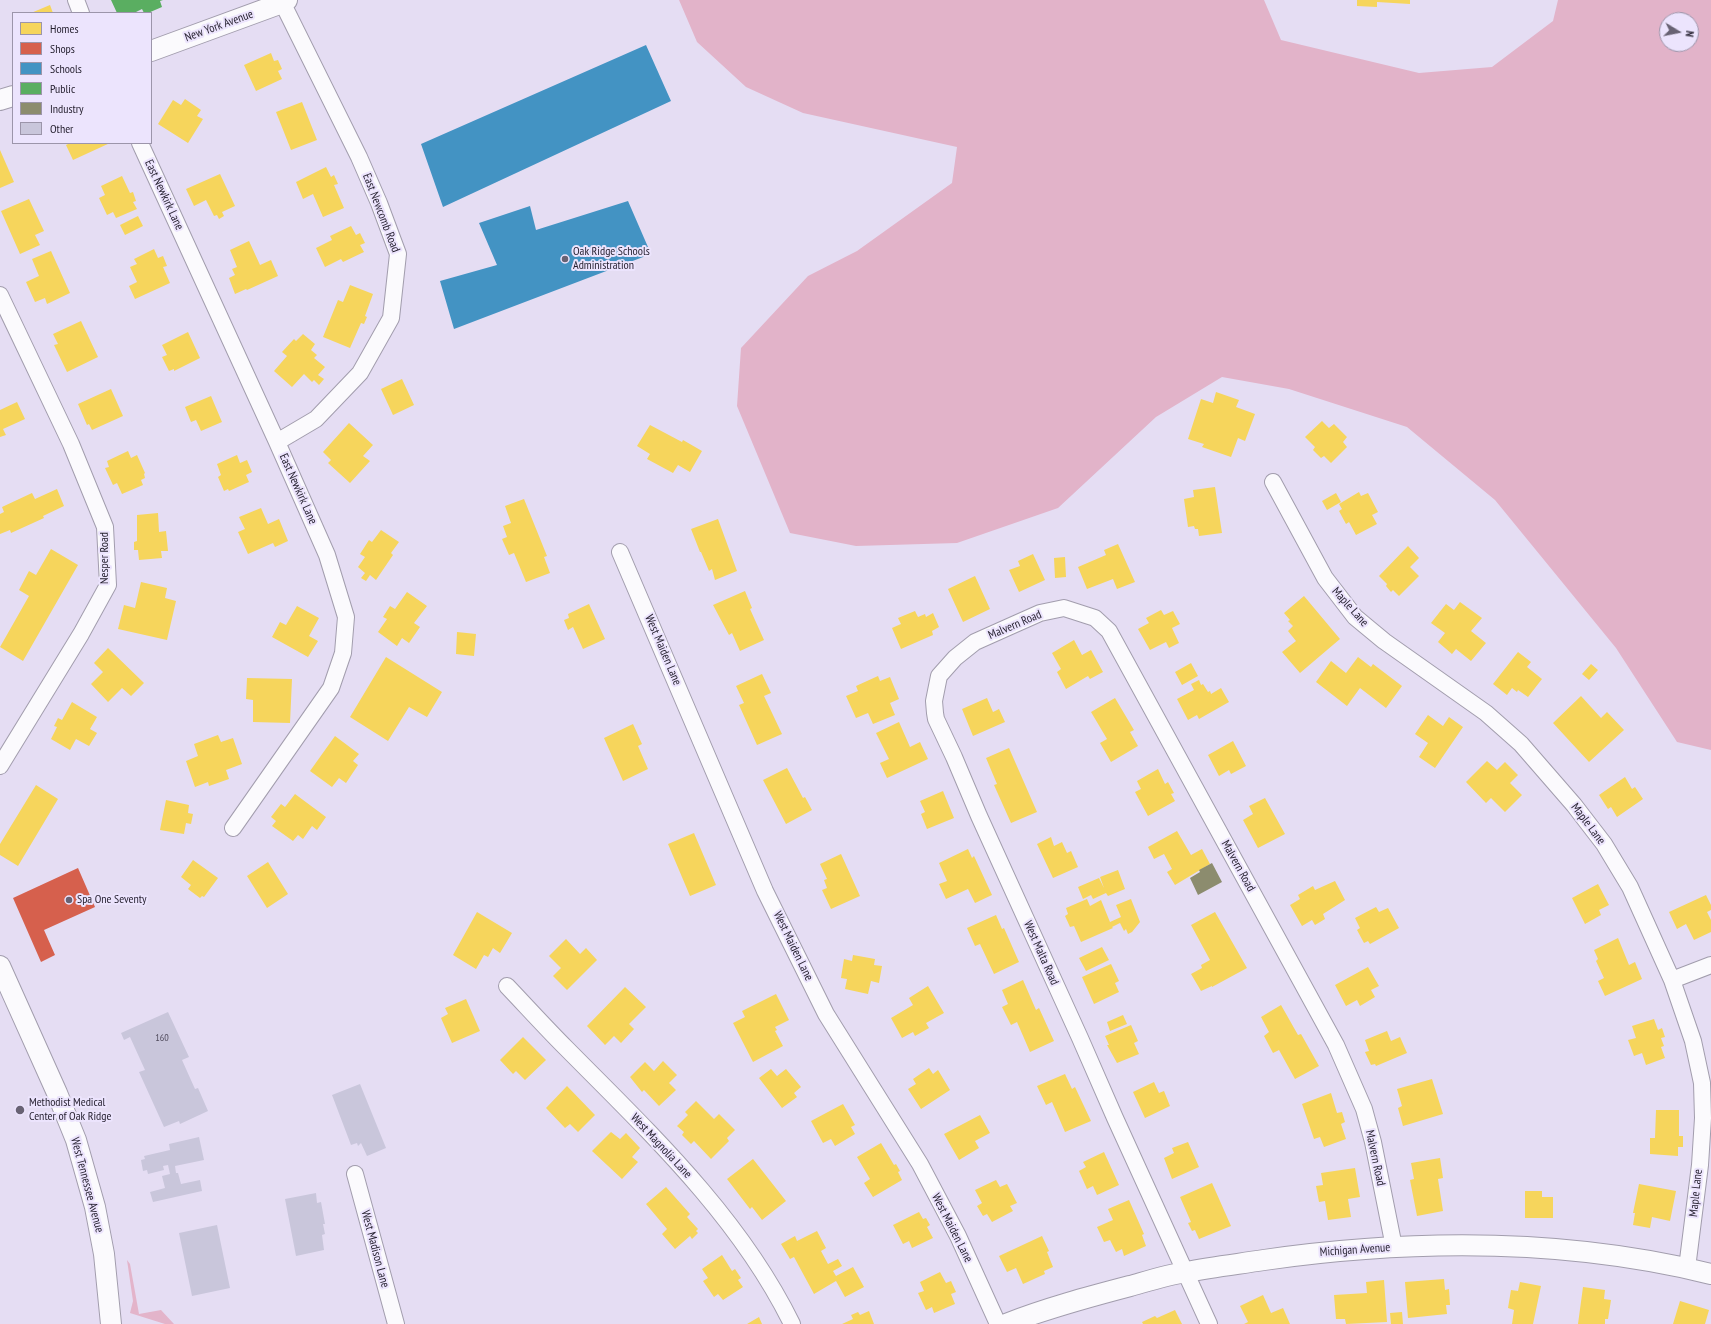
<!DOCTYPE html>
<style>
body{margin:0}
#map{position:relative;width:1711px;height:1324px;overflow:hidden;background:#e5ddf3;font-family:"PT Sans Narrow",sans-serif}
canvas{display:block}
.legend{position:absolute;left:12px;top:12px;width:140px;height:132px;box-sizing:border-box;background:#ece4fd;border:1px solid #9c95aa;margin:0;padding:5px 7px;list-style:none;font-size:12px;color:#241f2e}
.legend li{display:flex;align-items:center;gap:8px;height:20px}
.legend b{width:20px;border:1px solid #9c95aa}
.north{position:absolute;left:1659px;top:12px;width:40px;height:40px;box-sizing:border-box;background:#ece4fd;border:1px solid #9c95aa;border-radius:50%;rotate:100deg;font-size:11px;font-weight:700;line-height:16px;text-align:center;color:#241f2e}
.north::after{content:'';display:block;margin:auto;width:14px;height:18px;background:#686273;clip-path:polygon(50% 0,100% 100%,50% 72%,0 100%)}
</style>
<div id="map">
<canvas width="1711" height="1324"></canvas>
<ul class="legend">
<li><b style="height:11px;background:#f6d55c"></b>Homes</li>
<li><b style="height:11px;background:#d6604d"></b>Shops</li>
<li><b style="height:11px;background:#4393c3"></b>Schools</li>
<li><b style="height:11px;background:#5aae61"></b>Public</li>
<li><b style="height:11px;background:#8c8c6e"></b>Industry</li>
<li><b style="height:11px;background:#c9c6db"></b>Other</li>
</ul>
<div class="north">N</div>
</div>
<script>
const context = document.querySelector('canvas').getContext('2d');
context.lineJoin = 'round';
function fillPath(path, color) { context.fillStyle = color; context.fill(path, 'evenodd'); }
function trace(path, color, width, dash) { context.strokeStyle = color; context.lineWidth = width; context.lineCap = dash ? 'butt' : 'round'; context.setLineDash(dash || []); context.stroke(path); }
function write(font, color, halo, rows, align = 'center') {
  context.font = font + ' "PT Sans Narrow",sans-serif'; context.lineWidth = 4; context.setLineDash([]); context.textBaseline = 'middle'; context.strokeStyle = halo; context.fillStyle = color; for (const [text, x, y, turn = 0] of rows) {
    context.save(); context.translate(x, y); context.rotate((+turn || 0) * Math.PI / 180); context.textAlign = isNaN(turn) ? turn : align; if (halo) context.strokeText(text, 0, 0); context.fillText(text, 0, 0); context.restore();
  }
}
fillPath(new Path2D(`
 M127,1260l3,4 9,50 22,-4 13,14h-9l-35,-11 3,-12z`), '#e3b4ca');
fillPath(new Path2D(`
 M679,0h585l17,40 138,33 73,-6 61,-46 5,-21h153v750l-34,-8 -61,-94 -121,-148 -88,-73 -118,-38 -67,-12 -66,40 -98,91 -101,35 -101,3 -66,-13 -53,-127 4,-58 67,-72 49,-25 95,-68 5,-36 -154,-34 -57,-26 -49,-45zM1667,20h24v24h-24z`), '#e2b3c9');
fillPath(new Path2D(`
 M1357,0h53v4l-33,-2v5l-20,-1z
 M50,5l3,8h-22z
 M271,53l3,8 4,-1 4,9 -4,2 4,8 -26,12 -12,-26z
 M185,99l16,11 -4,6 6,3 -15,24 -30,-19 15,-24 8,5z
 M302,102l15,38 -26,10 -15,-38z
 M70,143h40l-37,17 -7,-15z
 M0,150l14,32 -14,6z
 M326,167l5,10 3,-2 4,9 -4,1 10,23 -21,9 -10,-23 -10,5 -7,-17z
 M220,174l15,32 -13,6 2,4 -5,3 -2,-4 -3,1 -8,-16 -12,6 -8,-17z
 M122,176l8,17 3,-1 3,9 -3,1 4,7 -21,9 -3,-6 -6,3 -8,-17 6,-3 -4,-9z
 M29,199l15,32 -9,4 5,10 -20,9 -19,-43z
 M138,216l5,10 -18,9 -5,-10z
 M351,226l5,9 4,-2 5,10 -5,2 4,7 -21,10 -2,-3 -16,8 -9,-19 16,-8 -2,-4z
 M249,241l11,24 11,-5 7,16 -31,14 -1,-1 -11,5 -6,-16 6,-3 -3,-6 5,-2 -7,-17z
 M154,249l4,9 5,-2 4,10 -4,1 7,16 -35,16 -6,-13 8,-4 -7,-15 7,-3 -3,-5z
 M51,251l19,42 -23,11 -2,-6 -10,4 -9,-20 13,-6 -7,-17z
 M350,285l23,9 -8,22 2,1 -3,7 -3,-1 -11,25 -27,-11 15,-37 5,2z
 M81,321l17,36 -31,15 -13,-27 4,-1 -5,-10z
 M188,332l12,26 -26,13v-2l-5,2 -7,-14 5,-2 -5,-10z
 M303,334l12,10 -4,6 6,5 -3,3 11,9 -7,8 6,4 -5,6 -5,-5 -2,2 -8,-8 -12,13 -18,-16 13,-15 -5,-4 12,-13 2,2z
 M402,379l12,26 -21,10 -12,-26z
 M111,389l12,27 -31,14 -3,-6 -2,1 -9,-21z
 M1216,392l23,8 -3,7 19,7 -10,27 -7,-3 -7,19 -29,-10 2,-3 -16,-5 13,-40 12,4z
 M211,396l11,26 -21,9 -5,-11 -5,2 -6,-15z
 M17,402l8,17 -22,10 3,6 -6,2v-27z
 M1322,421l7,7 5,-4 13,13 -4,5 4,5 -16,16 -7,-7 -3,2 -8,-8 2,-3 -10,-10z
 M349,423l24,22 -10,11 7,5 -20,22 -22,-20 3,-3 -8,-8z
 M650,425l32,17 1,-2 19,11 -12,21 -12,-7 -5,8 -26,-14 3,-5 -13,-8z
 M128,451l3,7 6,-3 8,18 -1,1 1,4 -4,2 2,5 -21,9 -5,-11 -4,2 -8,-17 4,-1 -2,-6z
 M237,455l3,8 7,-3 5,12 -6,3 3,7 -20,9 -1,-2 -4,2 -6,-14 3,-2 -4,-11z
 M1215,487l7,46 -23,3 -1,-7h-3l-1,-3 -6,1 -4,-28 10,-2 -1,-7z
 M57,489l7,17 -21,10 1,2 -33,15 -1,-3 -10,4v-20l4,-2 -2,-5 30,-14 3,6z
 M1359,492l2,4 7,-3 10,19 -6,3 5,9 -21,11 -7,-13 -3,2 -7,-13 3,-2 -3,-5z
 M1336,493l5,9 -14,8 -5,-9z
 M524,499l23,57 -3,1 6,16 -24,9 -12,-29 -5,2 -7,-16 5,-2 -4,-11 8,-3 -6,-17z
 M261,508l7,16 11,-5 9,22 -13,6 -2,-4 -25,11 -10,-22 7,-3 -6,-12z
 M158,513l1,19 7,-1 2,20h-7l1,7 -23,2 -1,-10h-4v-8l3,-1v-26z
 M718,519l19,52 -22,9 -3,-11 -3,2 -8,-19h-1l-9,-23z
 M381,530l18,12 -8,11 2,2 -17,25 -6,-5 -4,6 -5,-3 4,-5 -7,-6 7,-10 -5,-3 9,-14 3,2z
 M1118,544l17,38 -18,7 -4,-10 -26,10 -9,-22 28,-12 -2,-5z
 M1408,546l11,12 -9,9 9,9 -20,20 -6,-6 -2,2 -5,-6 1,-2 -8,-8z
 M51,549l27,16 -55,96 -23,-14 29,-51 -10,-6 10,-19 7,4z
 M1033,554l12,26 -26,12 -10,-22 11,-4 -2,-5z
 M1065,557l1,20 -11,1 -1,-20z
 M975,576l15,33 -27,13 -15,-33z
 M141,582l26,6 -2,10 11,3 -9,39 -49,-11 6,-24 11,3z
 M745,591l7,17 -2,1 14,31 -24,11 -8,-18 -3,2 -16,-30z
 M407,592l20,14 -13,17 6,4 -11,16 -7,-5 -5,8 -19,-14 9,-13 -4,-2 7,-11 5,3z
 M1304,596l36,43 -40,34 -18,-21 14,-11 -8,-10 5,-5 -5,-5 2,-1 -6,-7z
 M1460,602l22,16 -11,13 15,12 -15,18 -15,-12 -4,5 -14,-12 7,-9 -14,-10 15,-19 8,6z
 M589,604l16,35 -22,10 -10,-22 -5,3 -4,-10 5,-2 -1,-4z
 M297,606l22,12 -10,18 9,5 -10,16 -36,-20 8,-15 6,3z
 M1161,610l3,5 9,-4 7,13 -8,4 7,15 -10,5 -3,-6 -16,8 -12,-21 11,-6 -3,-5z
 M915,611l3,6 7,-3 1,3 7,-4 6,14 -7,4 1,4 -32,14 -9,-21 9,-4 -3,-6z
 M457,632l19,2 -2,22 -18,-2z
 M1074,640l8,15 9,-5 12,22 -13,7 -2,-3 -22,13 -9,-17 4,-3 -9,-16z
 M108,648l36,35 -13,13 -9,-8 -14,14 -17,-18 12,-12 -9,-9z
 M1518,652l13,10 -4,5 15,12 -14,18 -10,-7 -1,2 -5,-4 -5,7 -14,-11z
 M386,657l56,35 -15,25 -18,-10 -21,34 -38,-24z
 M1358,657l13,10 2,-3 29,22 -16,22 -26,-20 -13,18 -31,-24 15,-21 15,12z
 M1191,663l7,13 -16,9 -7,-13z
 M1591,664l7,6 -9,10 -7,-6z
 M762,674l9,19 -7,3 18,38 -25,11 -18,-40 5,-2 -8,-17z
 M878,676l2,5 10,-4 9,22 -9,4 5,12 -22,9 -5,-11 -12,5 -10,-22 12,-5 -2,-5z
 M247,678l45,1 -2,44 -37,-1v-22l-7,-1z
 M1199,680l2,5 2,-1 5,8 2,-1 1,3 10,-6 8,14 -30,17 -2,-4 -9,5 -11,-21 17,-9 -3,-6z
 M1581,696l20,22 6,-6 17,18 -35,32 -36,-39z
 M987,698l6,14 6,-3 6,13 -32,14 -11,-27z
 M1115,698l19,32 -4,2 8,14 -27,16 -11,-19 7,-4 -16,-27z
 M72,702l25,15 -7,12 7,4 -8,13 -13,-7 -6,11 -19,-11 6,-12 -3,-1 4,-8 4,2z
 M1428,715l15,11 6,-9 14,10 -28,41 -16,-11 9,-14 -13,-9z
 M899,722l11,25 10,-5 8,17 -41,19 -7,-15 9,-4 -13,-26z
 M633,724l9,20 -4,2 10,23 -25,12 -19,-43z
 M218,735l3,7 12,-4 9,26 -16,6 3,9 -20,7 -1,-4 -13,5 -9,-26 12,-5 -4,-12z
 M335,736l24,18 -6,7 5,4 -12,18 -7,-5 -7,9 -22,-16z
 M1233,741l13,25 -15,8 -2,-4 -10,6 -11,-21z
 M1009,748l28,64 -26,11 -17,-38 3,-1 -11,-26z
 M1487,761l10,9 8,-8 13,13 -8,8 12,12 -17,17 -14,-14 -5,5 -20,-21z
 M787,768l16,30 2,-1 7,13 -26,14 -23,-44z
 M1158,769l7,15 3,-2 6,11 -3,1 4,7 -27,15 -13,-24 6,-3 -4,-8z
 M1625,777l7,12 3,-2 8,12 -26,18 -6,-10 -3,2 -9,-14z
 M36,785l22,14 -40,67 -18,-11v-11z
 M943,791l11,27 -27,11 -6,-15 4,-2 -5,-11z
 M295,794l31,23 -9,13 -5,-4 -9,13 -5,-4 -5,6 -21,-15 4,-5 -5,-4 10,-13 4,3z
 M1265,798l20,36 -27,14 -15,-28 10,-6 -4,-8z
 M166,800l23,5 -1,8 5,1 -2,10 -5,-1 -2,11 -24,-4z
 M1177,831l14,24 11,-6 8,15 -35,21 -8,-13 5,-3 -8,-15 -10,5 -6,-12z
 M694,833l22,52 -26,11 -22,-52z
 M1051,837l3,9 8,-4 5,11 4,-2 7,16 -25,11 -16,-34z
 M968,849l4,9 2,-2 18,39 -17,8 -7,-14 -22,10 -7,-15 8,-3 -8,-18z
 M841,854l19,42 -29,13 -9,-19 5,-2 -3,-8 3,-1 -7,-15z
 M193,860l25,18 -14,19 -2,-1 -2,2 -12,-9 3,-4 -10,-8z
 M268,862l20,32 -21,14 -20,-32z
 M1118,870l7,19 -17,7 -2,-3 -13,6 -2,-4 -8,4 -5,-12 21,-9 5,10 -4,-11z
 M1335,881l10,19 -22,14 2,5 -10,6 -3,-5 -10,6 -12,-21 10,-6 -2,-4 15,-9 2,4z
 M1598,884l11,21 -10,5 2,5 -16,9 -13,-26z
 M1706,895l5,10v5l-4,2 4,8v12l-17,8 -8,-16 -9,5 -8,-17z
 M1087,899l3,7 11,-6 9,22 11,-5 -5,-12 15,-6 9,23 -8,10 -4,2 -2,-5 -2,2 -4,-8 -8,4 1,1 -32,14 -7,-16 -4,1 -5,-11 3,-2 -2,-6z
 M1376,907l3,5 9,-4 11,20 -29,16 -2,-3 -4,2 -7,-13 3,-2 -5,-10z
 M477,912l35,21 -12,20 -7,-5 -5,9 -4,-2 -8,14 -23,-14z
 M1215,912l32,56 -35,19v-1l-11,5 -10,-17 11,-6 -1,-3 9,-5 -19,-35z
 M996,915l6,14 2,-1 15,34 -25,12 -14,-30 -5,2 -8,-18z
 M1618,938l11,27 6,-3 7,17 -37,17 -7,-15 6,-3 -8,-17 2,-2 -4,-9z
 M566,939l14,15 6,-6 11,12 -30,30 -14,-14 8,-8 -12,-12z
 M1102,947l7,13 -23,11 -7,-13z
 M853,955l22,4 -1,6 8,1 -3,17 -8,-2 -3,13 -23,-5 2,-10 -6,-1 3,-19 8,2z
 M1111,964l8,17 -4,2 4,9 -25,12 -12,-27z
 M1368,967l11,19 -8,4 4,7 -15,9 -3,-6 -11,6 -11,-21z
 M1023,980l13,30 3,-2 15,33 -24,11 -13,-30 -6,3 -9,-18 6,-3 -6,-14z
 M928,986l16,27 -18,10 3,5 -14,8 -2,-4 -11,6 -11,-20 22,-13 -4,-7z
 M625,987l21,20 -17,17 5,5 -13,14 -7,-7 -9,9 -18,-19z
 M776,994l13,26 -14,7 2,3 -2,1 8,15 -30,16 -20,-39 12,-6 -3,-6z
 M466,999l14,32 -28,12 -11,-25 7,-4 -3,-6z
 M1281,1005l17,30 3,-1 18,32 -24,13 -16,-29 -6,3 -9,-17 5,-4 -8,-15z
 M1123,1015l4,9 -17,7 -3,-9z
 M1654,1019l4,11 4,-2 3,9 -4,1 3,8 -3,1 4,11 -19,7 -4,-12 -8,3 -6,-16 8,-2 -4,-12z
 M1131,1025l7,16 -4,2 5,11 -22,9 -10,-18h2l-4,-9z
 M1387,1031l4,10 9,-4 7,16 -31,13 -1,-2 -4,1 -6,-13 4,-1 -4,-11z
 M523,1037l23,23 -21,20 -9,-9 -3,3 -13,-14z
 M663,1061l14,14 -8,8 7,7 -17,16 -15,-16 -2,2 -12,-15 15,-15 9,9z
 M929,1068l4,6 5,-4 12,20 -29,19 -13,-20 8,-5 -3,-5z
 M771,1069l6,7 9,-7 15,18 -7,6 3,4 -15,11 -23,-30z
 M1065,1074l7,15 3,-2 16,34 -26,11 -13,-30 -6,3 -9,-19z
 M1432,1079l11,35 -40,12 -5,-18 4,-2 -5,-17z
 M1154,1082l5,11 5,-2 6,15 -25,12 -12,-26z
 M567,1086l28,29 -17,17 -8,-8 -5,4 -19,-20z
 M1331,1093l6,20 5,-1 3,10 -4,2 5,15 -22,8 -4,-10 -6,2 -12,-35z
 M696,1101l18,18 5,-5 16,16 -8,8 2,3 -18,18 -17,-18 -3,3 -9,-9 2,-3 -7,-6 11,-11 -3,-3z
 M843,1104l12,21 -4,2 4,7 -20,12 -4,-7 -8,4 -12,-22z
 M1656,1110h23v26h4v11h-5v9l-28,-2v-16h5z
 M980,1115l10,18 -15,8 4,7 -20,12 -15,-26z
 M611,1132l9,7 6,-6 14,15 -8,9 6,5 -16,17 -30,-28z
 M1188,1142l11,25 -27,12 -8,-21 10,-5 -2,-5z
 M881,1143l13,22 2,-1 4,7 -2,1 4,8 -29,17 -9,-14 6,-4 -13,-22z
 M1104,1152l15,33 -22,10 -4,-9 -6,3 -8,-18 7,-4 -3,-5z
 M1440,1158l3,20 -5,1 5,32 -26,5 -7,-36 4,-1 -3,-16z
 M753,1159l33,42 -24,19 -10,-13 -2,2 -23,-30z
 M1355,1168l5,29 -12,2 3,18 -23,3 -3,-19 -6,1 -3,-16 7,-1 -2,-12z
 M996,1180l4,7 7,-3 10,19 -7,3 3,5 -21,11 -5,-8 -4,2 -6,-10 5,-3 -7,-13z
 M1212,1183l19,43 -32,13 -4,-9 -3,1 -4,-8 3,-1 -11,-25z
 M1639,1184l37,7 -6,30 -18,-4 -2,11 -17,-3 2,-12h-2z
 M666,1187l24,27 -3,3 11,12 -2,2 2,2 -6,6 -2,-3 -15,13 -13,-15 5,-5 -21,-25z
 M1525,1191h17v6h11v21h-28z
 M1129,1200l15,34 -2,1 4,11 -22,10 -2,-7 -6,3 -6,-12 -6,2 -7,-15 16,-7 -5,-11z
 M919,1212l4,7 3,-1 4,7 -3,2 6,11 -21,10 -3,-7 -6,3 -10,-19z
 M817,1231l9,17 -5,3 7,13 10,-5 4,7 -9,5 3,5 17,-9 11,20 -19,10 -9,-16 -22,13 -20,-37 -4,2 -9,-15 14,-8 2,5z
 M1042,1236l7,15 -2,1 6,15 -9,4 1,3 -22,10 -7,-16 -9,4 -8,-16z
 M722,1255l10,16 3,-2 6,9 -3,2 5,7 -20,13 -5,-6 -4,3 -11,-16 5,-3 -6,-9z
 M940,1272l6,11 5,-2 5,11 -5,2 4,10 -21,9 -2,-6 -6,3 -8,-17 6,-2 -4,-9z
 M1444,1279l1,11 4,-1 1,16h-4l1,9 -39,4 -3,-36z
 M1384,1280l3,42 -41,2 -1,-5h-9l-2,-24 33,-2 -1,-11z
 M1520,1282l21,4 -8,38h-21l2,-14 -6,-2 3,-18 7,1z
 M1583,1287l22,3 -1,9 7,1 -3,19h-3v5h-27z
 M1263,1295l8,18 12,-5 7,16h-46l4,-2 -8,-16z
 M1680,1301l29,9 -4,14h-32z
 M1175,1310l7,14h-39l-1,-2 13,-6 2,2z
 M869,1311l5,13h-32l11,-5 -2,-4 7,-3 2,3z
 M1402,1312l1,12h-12l-1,-11z
 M759,1317l3,7h-15z`), '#f6d55c');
fillPath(new Path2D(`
 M78,868l17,39 -51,23 11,25 -14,7 -28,-64z`), '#d6604d');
fillPath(new Path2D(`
 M646,45l25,56 -228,106 -22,-63z
 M628,201l23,53 -197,75 -14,-48 57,-16 -18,-42 51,-17 6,24z`), '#4393c3');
fillPath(new Path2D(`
 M111,0h52l-3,1 2,6 -14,6h-4l-2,-4 -8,4h-17z`), '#5aae61');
fillPath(new Path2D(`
 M1212,863l10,19 -24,13 -8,-17 10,-6 -1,-2z`), '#8c8c6e');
fillPath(new Path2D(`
 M168,1012l21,45 -7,3 13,29 3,-1 10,23 -28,13 -1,-3 -15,6 -25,-55 6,-2 -15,-33 -6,3 -3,-7z
 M360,1084l26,64 -19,8 -6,-13 -3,3 -1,-3 -6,2 -19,-50z
 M199,1137l5,23 -29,6 1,7h2l3,11 19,-4 2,11 -49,11 -3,-10 15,-4 -3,-12 8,-2 -2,-9 -5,1 1,4 -16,4 -1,-4 -4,1 -2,-11 4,-1 -1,-3 26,-6 -1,-6z
 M316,1193l1,10 4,-1 4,22h-2l2,10 -3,1 2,15 -28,6 -11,-57z
 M217,1225l13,63 -38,8 -13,-63z`), '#c9c6db');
const minor = new Path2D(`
 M76,0l5,13
 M140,143l137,299 50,113 19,62 -3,36 -12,35 -98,140
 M0,295l71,149 34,83 3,58 -27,49 -81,132
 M277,442l39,-23 44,-46 31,-55 7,-64 -19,-51 -20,-46 -78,-157
 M1273,482l52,96 30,39 29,24 102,72 35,31 53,61 30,39 26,43 42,93 21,61 9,42 1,35 -3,47 -13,103
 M620,552l145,339 61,123 94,150 38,72 40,88
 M1672,980l39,-15
 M507,986c20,21 39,42 59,62 83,84 173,168 226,276
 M355,1174l41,150
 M1209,1324l-94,-206 -35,-80 -101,-222 -25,-59 -18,-38 -1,-6 -1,-12 5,-25 16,-18 20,-16 38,-17 27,-12 24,-5 31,10 14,13 227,414 28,64 9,33 21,105`);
const tertiary = new Path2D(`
 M151,51l131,-48 5,-3
 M0,100l13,-4
 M0,966l57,127 19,47 19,67 9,47 7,70
 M1006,1324c41,-16 82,-27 124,-38 18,-5 37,-11 56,-14 26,-5 52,-8 78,-12 148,-21 301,-22 447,14`);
trace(minor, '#a29dad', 18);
trace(tertiary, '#a29dad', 22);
trace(minor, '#fbfafd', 16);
trace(tertiary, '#fbfafd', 20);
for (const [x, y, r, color] of [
 [565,259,4,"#686273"],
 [69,900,4,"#686273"],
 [20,1110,5,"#686273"]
]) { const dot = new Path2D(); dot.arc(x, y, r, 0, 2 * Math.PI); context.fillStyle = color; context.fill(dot); trace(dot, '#ece4fd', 1.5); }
write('10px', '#514c5d', null, [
 ["160",162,1038]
]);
write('12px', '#241f2e', '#ece4fd', [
 ["New York Avenue",219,26,-20],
 ["East Newkirk Lane",164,195,65],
 ["East Newcomb Road",381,213,69],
 ["East Newkirk Lane",298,489,66],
 ["Nesper Road",105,558,-90],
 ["Maple Lane",1350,607,48],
 ["Malvern Road",1015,625,-23],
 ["West Maiden Lane",663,650,67],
 ["Maple Lane",1588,824,53],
 ["Malvern Road",1238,866,61],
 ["West Maiden Lane",793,946,64],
 ["West Malta Road",1041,953,66],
 ["West Magnolia Lane",661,1146,47],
 ["Malvern Road",1375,1158,78],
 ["West Tennessee Avenue",87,1185,75],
 ["Maple Lane",1696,1193,-84],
 ["West Maiden Lane",952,1228,63],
 ["West Madison Lane",375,1249,75],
 ["Michigan Avenue",1355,1250,-4]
]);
write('12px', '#241f2e', '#ece4fd', [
 ["Oak Ridge Schools",573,252],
 ["Administration",573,266],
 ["Spa One Seventy",77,900],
 ["Methodist Medical",29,1103],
 ["Center of Oak Ridge",29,1117]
], 'left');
</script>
